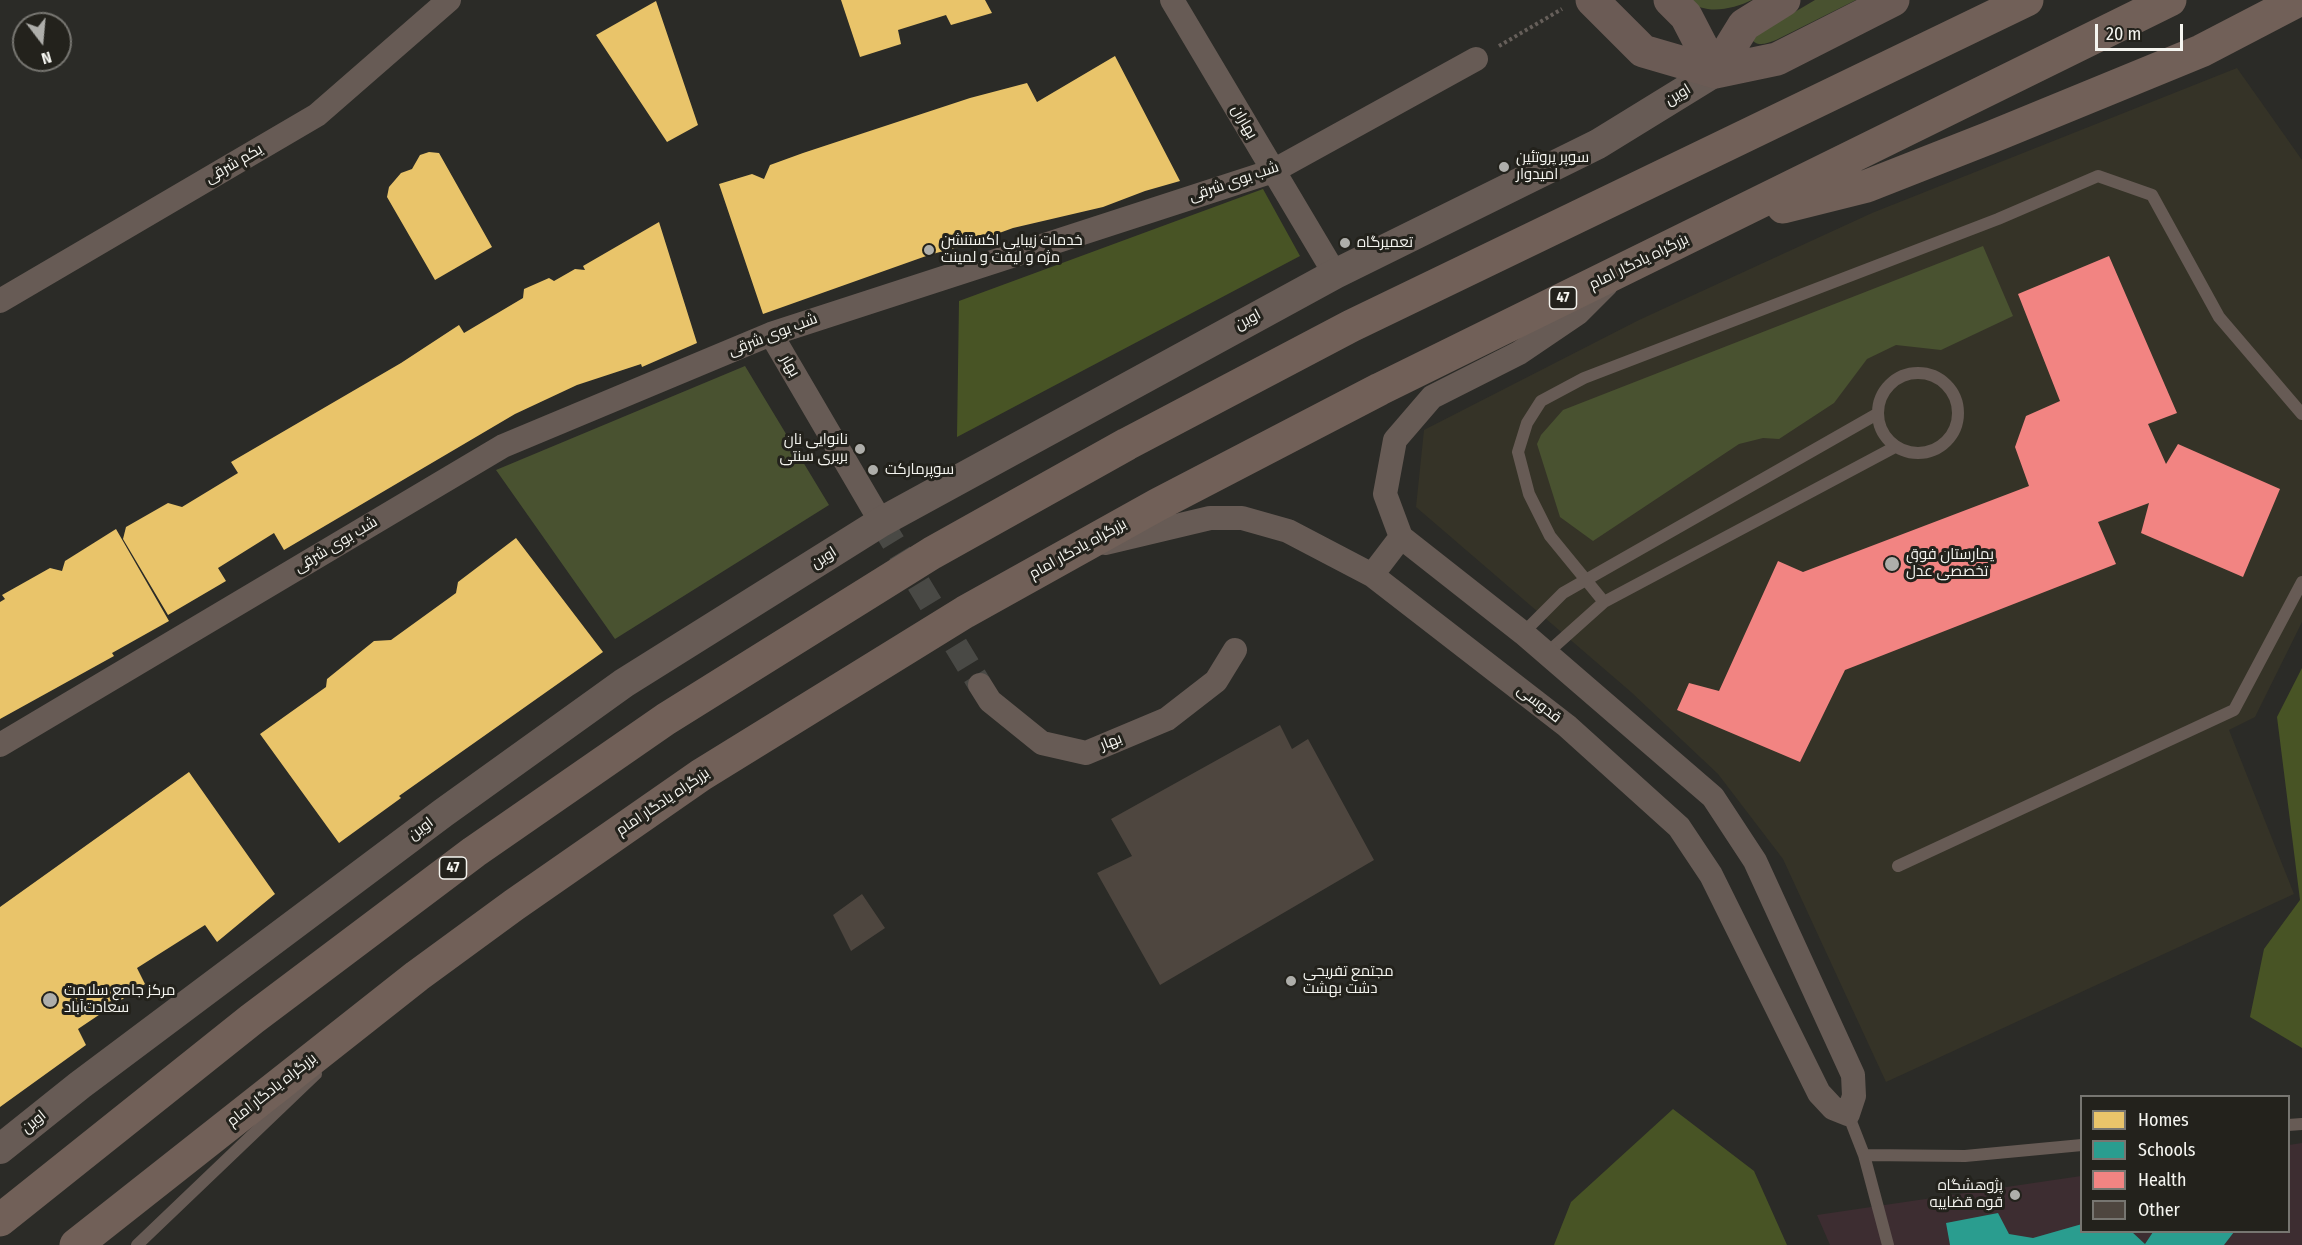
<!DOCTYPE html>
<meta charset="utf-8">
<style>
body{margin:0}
#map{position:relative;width:2302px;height:1245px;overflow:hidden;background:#2b2b27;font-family:"Fira Sans Condensed",sans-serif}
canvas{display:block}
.legend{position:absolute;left:2080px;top:1095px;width:210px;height:138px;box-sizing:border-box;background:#23221c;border:2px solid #777671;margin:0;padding:8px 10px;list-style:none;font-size:18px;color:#f5f5f0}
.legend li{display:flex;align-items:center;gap:12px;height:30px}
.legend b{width:30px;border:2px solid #777671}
.north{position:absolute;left:12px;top:12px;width:60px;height:60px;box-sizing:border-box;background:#23221c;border:2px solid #777671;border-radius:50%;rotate:164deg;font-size:16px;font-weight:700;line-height:24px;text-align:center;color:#f5f5f0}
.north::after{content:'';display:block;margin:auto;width:21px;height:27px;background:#aeaeaa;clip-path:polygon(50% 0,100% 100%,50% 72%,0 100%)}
.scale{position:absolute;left:2095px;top:24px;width:88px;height:27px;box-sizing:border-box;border:3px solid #f5f5f0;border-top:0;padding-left:8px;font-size:18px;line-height:21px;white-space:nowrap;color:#f5f5f0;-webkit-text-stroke:4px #23221c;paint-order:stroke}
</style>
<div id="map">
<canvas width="2302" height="1245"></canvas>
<ul class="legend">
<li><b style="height:16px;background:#e9c46a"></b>Homes</li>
<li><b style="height:16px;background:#2a9d8f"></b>Schools</li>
<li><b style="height:16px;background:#f28482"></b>Health</li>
<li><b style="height:16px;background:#4e463f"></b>Other</li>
</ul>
<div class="north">N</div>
<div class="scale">20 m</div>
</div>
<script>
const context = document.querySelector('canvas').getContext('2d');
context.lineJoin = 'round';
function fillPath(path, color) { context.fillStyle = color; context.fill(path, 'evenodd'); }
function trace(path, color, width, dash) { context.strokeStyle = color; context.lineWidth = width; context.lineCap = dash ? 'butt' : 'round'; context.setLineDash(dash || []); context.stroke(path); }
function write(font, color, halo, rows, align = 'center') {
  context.font = font + ' "Fira Sans Condensed",Cairo,sans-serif'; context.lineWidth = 6; context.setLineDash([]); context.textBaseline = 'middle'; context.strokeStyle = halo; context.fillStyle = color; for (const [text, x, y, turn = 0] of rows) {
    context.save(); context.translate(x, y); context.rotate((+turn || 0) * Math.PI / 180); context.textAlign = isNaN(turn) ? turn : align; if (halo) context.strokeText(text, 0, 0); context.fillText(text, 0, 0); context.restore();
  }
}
fillPath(new Path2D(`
 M2237,68l65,92v462l-47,95 -26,13 65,164 -408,188 -103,-223 -65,-85 -87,-82 -215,-185 8,-77 215,-110 233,-107z`), '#353327');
fillPath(new Path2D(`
 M2302,1143v102h-472l-13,-30 264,-39 1,56h206l1,-87z`), '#3d2d31');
fillPath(new Path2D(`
 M1689,0h63c-19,9 -47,16 -63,0z
 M1815,0h41l-80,40c-9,3 -16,7 -23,1l1,-5z
 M1983,246l30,70 -72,34 -45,-5 -29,14 -33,44 -55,36 -16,-1 -24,6 -146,97 -33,-24 -23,-73 4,-9 22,-25z
 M745,366l84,139 -214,134 -119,-169z`), '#495230');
fillPath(new Path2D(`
 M1263,189l37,67 -343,181 2,-136z
 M2302,668v380l-52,-31 14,-68 36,-49 -23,-183z
 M1673,1109l81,62 33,74h-233l17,-43z`), '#485425');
fillPath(new Path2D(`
 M841,0h144l7,13 -41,12 -5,-10 -48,15 3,14 -41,13z
 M656,1l42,124 -31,17 -71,-107z
 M1115,56l65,125 -35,10 -42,16 -90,21 -44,16 -40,11 -166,59 -44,-130 33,-10 12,5 6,-14 33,-12 167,-55 57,-15 10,19z
 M429,152l10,1 53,94 -57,33 -48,-83 2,-10 12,-14 11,-4 8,-14z
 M659,222l38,121 -55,24 -1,-3 -64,21 -62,29 -231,136 -10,-17 -56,35 8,13 -58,34 -45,-76 3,-12 42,-24 14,4 56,-34 -7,-11 170,-99 58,-38 5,8 59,-35 1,-9 25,-11 5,3 21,-12 10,1 -2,-4z
 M116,529l53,92 -57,32 2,3 -114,63v-117l5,-3 -3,-4 48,-27 12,3 3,-10z
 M516,538l87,114 -204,144 2,2 -62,45 -79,-109 66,-47 1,-8 47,-38 17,-1 65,-47 2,-11z
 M189,772l86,122 -58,48 -12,-17 -68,43 8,16 -67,45 8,16 -86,62v-200z`), '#e9c46a');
fillPath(new Path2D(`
 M1998,1213l11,21 24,4 49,-14v8h50l13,12 8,-12h81l-10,13h-274l-4,-22z`), '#2a9d8f');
fillPath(new Path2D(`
 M2109,256l68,157 -29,11 18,40 12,-20 102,45 -37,88 -102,-44 8,-30 -51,19 18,42 -271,106 -45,92 -123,-52 12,-27 30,8 59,-130 25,11 226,-86 -14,-39 11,-31 34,-15 -42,-107z`), '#f28482');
fillPath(new Path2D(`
 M1280,725l12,24 16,-10 66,121 -214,125 -63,-112 35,-17 -21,-37z
 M862,894l23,34 -34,23 -18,-36z`), '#4e463f');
trace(new Path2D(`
 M881,522l99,163`), '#494945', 24, [24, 12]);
trace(new Path2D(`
 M1499,46l63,-37`), '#665f5a', 4, [3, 3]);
trace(new Path2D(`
 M1878 413a40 40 0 1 1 80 0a40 40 0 1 1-80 0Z
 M1604,602l-54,-66 -21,-42 -11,-42 9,-29 14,-22 43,-23 414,-159 100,-43 54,19 67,122 83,97
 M1523,633l40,-40 314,-179
 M1547,653l57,-51 291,-155
 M1898,866l336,-156 68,-128
 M1848,1114l16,41 24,90
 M2288,1125l14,-1
 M1864,1155l101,1 117,-11
 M137,1245l179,-171`), '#675b55', 12);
trace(new Path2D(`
 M1172,0l163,274
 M0,301l317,-186 132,-115
 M771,334l110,188
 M1401,537l-16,-43 10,-54 37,-43 87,-44 59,-40 28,-28
 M1105,543l105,-25h32l46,13 84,44 195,151 112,101 32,48 108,218 14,15 15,6 6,-18 -1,-21 -98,-214 -42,-64 -190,-164 -122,-96
 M1372,575l29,-38
 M980,685l10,16 52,42 44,10 81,-34 49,-38 19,-31
 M0,745l503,-299 268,-112 502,-163 203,-112`), '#675b55', 24);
trace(new Path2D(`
 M0,1149l80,-64 363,-272 181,-130 257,-161 454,-248 263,-130 117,-72`), '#675b55', 30);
trace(new Path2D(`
 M1592,0l51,51 72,21 62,-13 116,-59
 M1670,0l16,16 29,56
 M1715,72l29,-47 40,-25`), '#6b5b55', 33);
trace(new Path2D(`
 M1783,207l84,-21 122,-48 212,-87 98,-51
 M0,1220l252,-201 222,-167 192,-133 266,-166 195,-109 224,-118 676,-326
 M76,1245l341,-269 97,-71 187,-130 264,-163 192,-107 223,-116 790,-389`), '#716058', 33);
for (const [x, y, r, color] of [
 [1504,167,6,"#aeaeaa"],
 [1345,243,6,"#aeaeaa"],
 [929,250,6,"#aeaeaa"],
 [860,449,6,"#aeaeaa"],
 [873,470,6,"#aeaeaa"],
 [1892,564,8,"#aeaeaa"],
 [1291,981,6,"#aeaeaa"],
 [50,1000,8,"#aeaeaa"],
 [2015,1195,6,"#aeaeaa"]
]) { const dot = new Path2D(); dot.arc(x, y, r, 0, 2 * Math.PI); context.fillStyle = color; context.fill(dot); trace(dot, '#23221c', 2); }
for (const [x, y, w] of [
 [1563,298,27],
 [453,868,27]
]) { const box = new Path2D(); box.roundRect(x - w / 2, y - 11, w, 22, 4.5); context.fillStyle = '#23221c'; context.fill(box); trace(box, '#f5f5f0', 1.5); }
write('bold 14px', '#f5f5f0', null, [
 ["47",1563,298],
 ["47",453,868]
]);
write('15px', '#f5f5f0', '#23221c', [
 ["اوین",1678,95,-31],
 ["بهاران",1244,122,60],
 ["یکم شرقی",234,164,-30],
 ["شب بوی شرقی",1234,182,-19],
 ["بزرگراه یادگار امام",1639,262,-26],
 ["اوین",1248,320,-28],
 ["شب بوی شرقی",773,335,-21],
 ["بهار",790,366,60],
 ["شب بوی شرقی",336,545,-31],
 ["بزرگراه یادگار امام",1078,549,-29],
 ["اوین",824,558,-32],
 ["قدوسی",1539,704,38],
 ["بهار",1111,742,-22],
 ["بزرگراه یادگار امام",663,802,-34],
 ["اوین",421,829,-37],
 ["بزرگراه یادگار امام",272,1090,-38],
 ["اوین",34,1122,-39]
]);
write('15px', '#f5f5f0', '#23221c', [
 ["سوپر پروتئین",1516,158],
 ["امیدوار",1516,175],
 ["خدمات زیبایی اکستنشن",941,241],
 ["مژه و لیفت و لمینت",941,258],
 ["تعمیرگاه",1357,243],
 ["نانوایی نان",848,440,"right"],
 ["بربری سنتی",848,457,"right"],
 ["سوپرمارکت",885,470],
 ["یمارستان فوق",1906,555],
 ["تخصصی عدل",1906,572],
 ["مجتمع تفریحی",1303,972],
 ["دشت بهشت",1303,989],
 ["مرکز جامع سلامت",64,991],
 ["سعادت‌آباد",64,1008],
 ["پژوهشگاه",2003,1186,"right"],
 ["قوه قضاییه",2003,1203,"right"]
], 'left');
</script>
